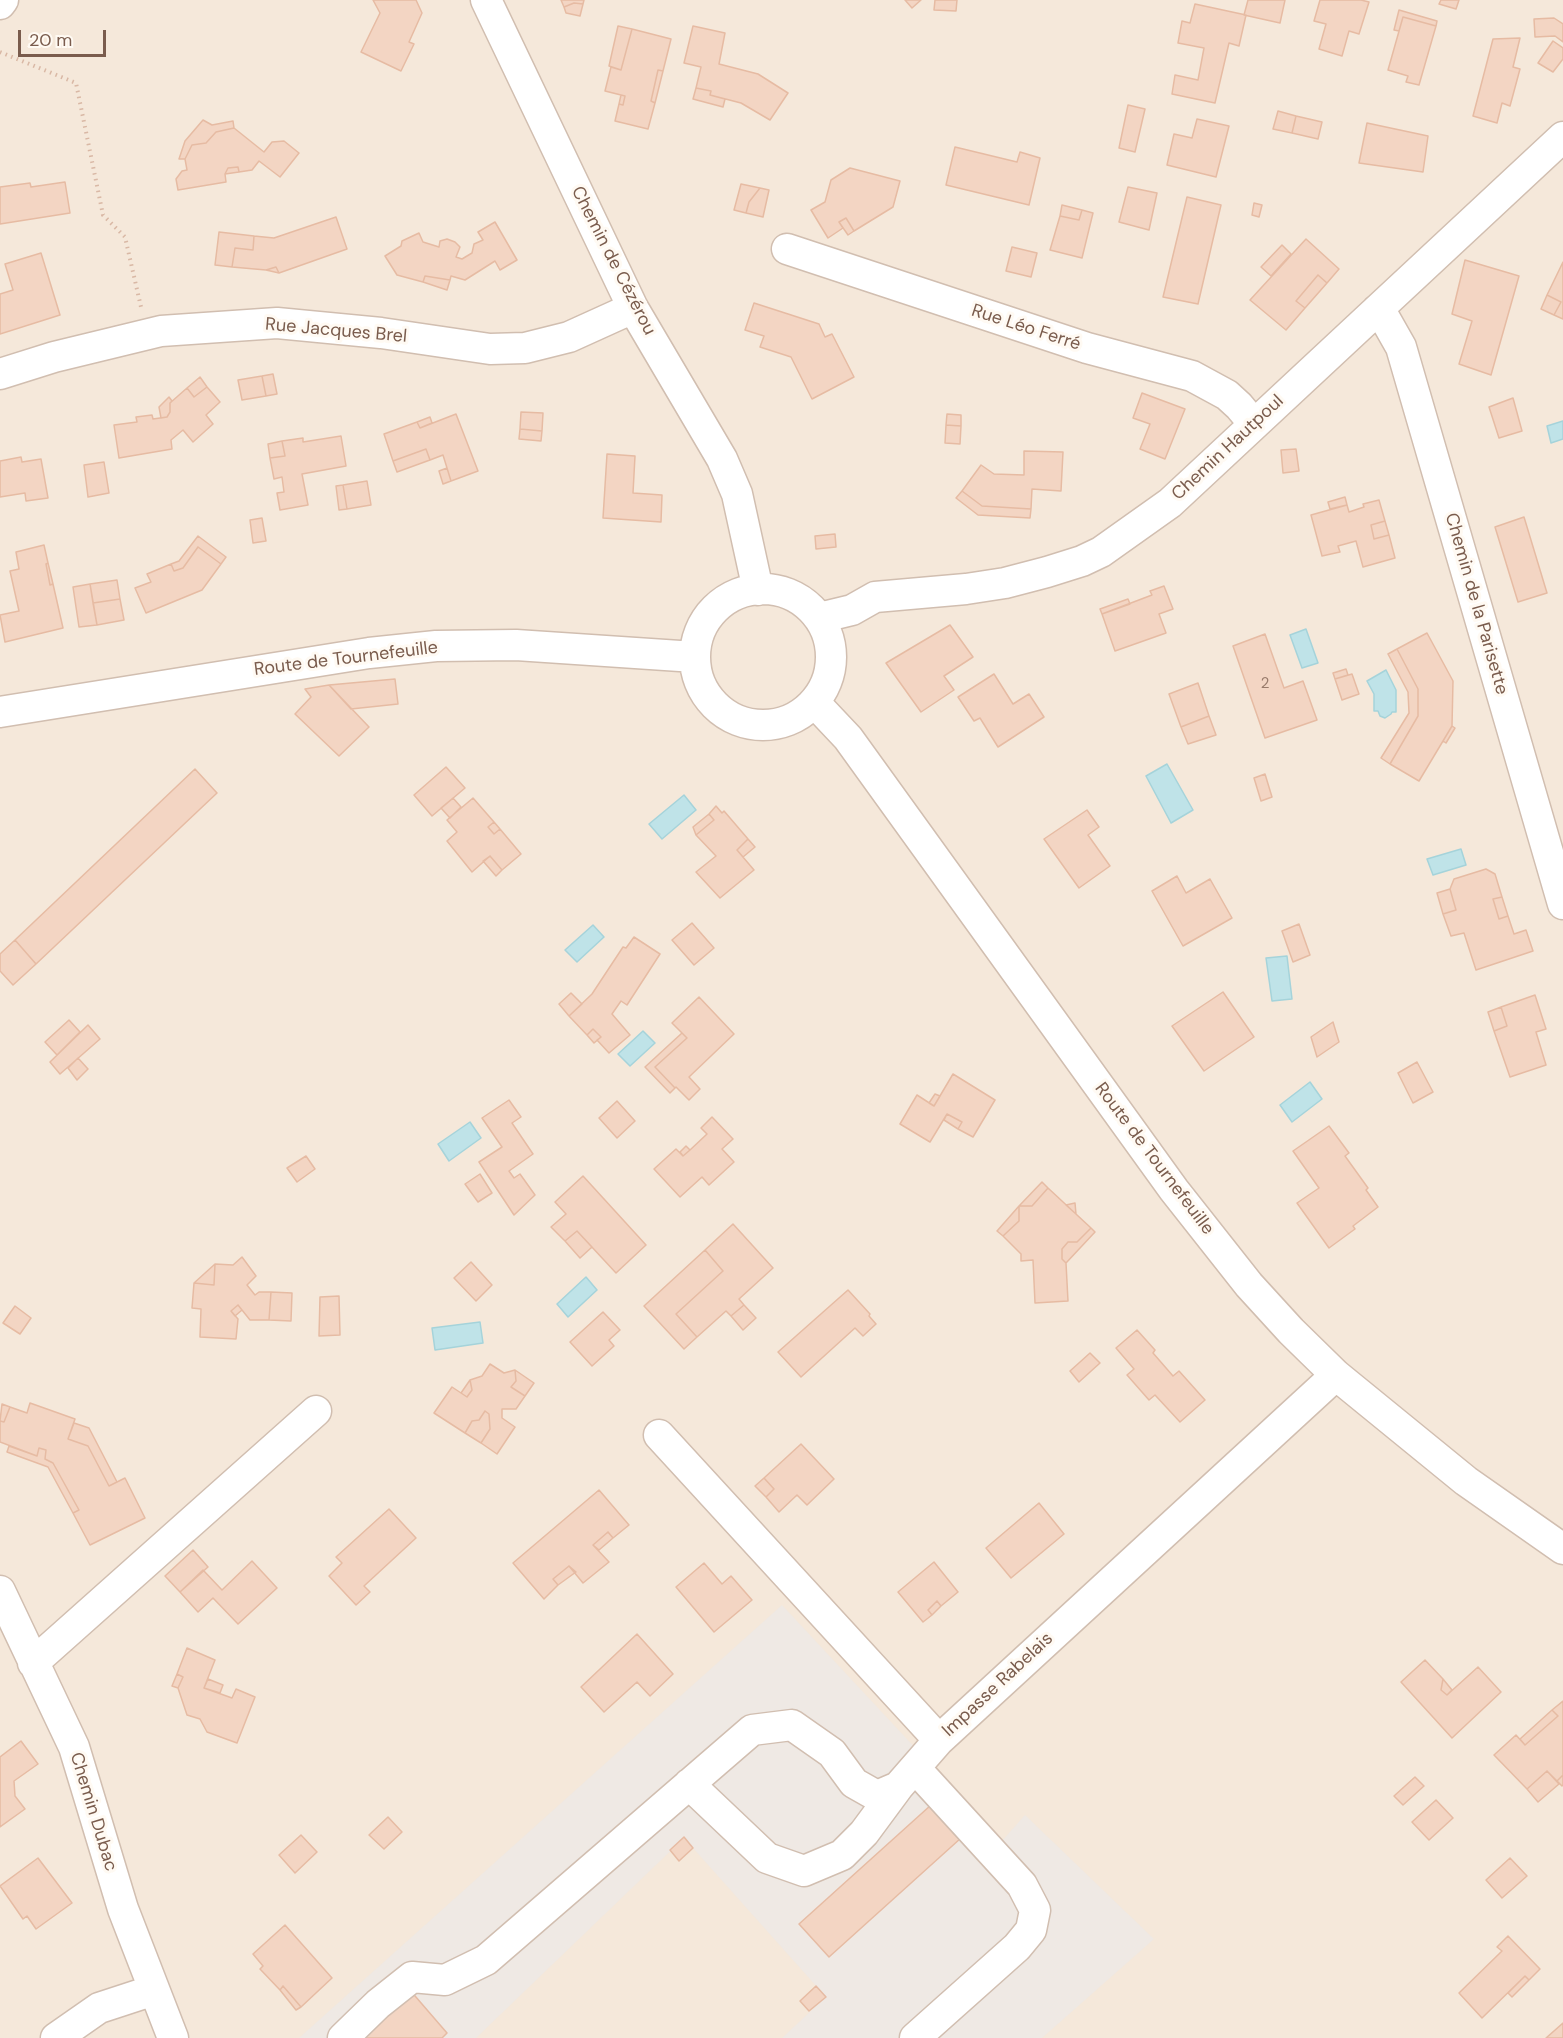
<!DOCTYPE html>
<meta charset="utf-8">
<style>
body{margin:0}
#map{position:relative;width:1563px;height:2038px;overflow:hidden;background:#fdf6ec;font-family:"DM Sans",sans-serif}
canvas{display:block}
.scale{position:absolute;left:18px;top:30px;width:88px;height:27px;box-sizing:border-box;border:3px solid #7a5c4d;border-top:0;padding-left:8px;font-size:18px;line-height:21px;white-space:nowrap;color:#7a5c4d;-webkit-text-stroke:4px #fffaf3;paint-order:stroke}
</style>
<div id="map">
<canvas width="1563" height="2038"></canvas>
<div class="scale">20 m</div>
</div>
<script>
const context = document.querySelector('canvas').getContext('2d');
context.lineJoin = 'round';
function fillPath(path, color) { context.fillStyle = color; context.fill(path, 'evenodd'); }
function trace(path, color, width, dash) { context.strokeStyle = color; context.lineWidth = width; context.lineCap = dash ? 'butt' : 'round'; context.setLineDash(dash || []); context.stroke(path); }
function write(font, color, halo, rows, align = 'center') {
  context.font = font + ' "DM Sans",sans-serif'; context.lineWidth = 6; context.setLineDash([]); context.textBaseline = 'middle'; context.strokeStyle = halo; context.fillStyle = color; for (const [text, x, y, turn = 0] of rows) {
    context.save(); context.translate(x, y); context.rotate((+turn || 0) * Math.PI / 180); context.textAlign = isNaN(turn) ? turn : align; if (halo) context.strokeText(text, 0, 0); context.fillText(text, 0, 0); context.restore();
  }
}
fillPath(new Path2D(`
 M0,0h1563v2038h-1563z`), '#f5e8da');
fillPath(new Path2D(`
 M782,1605l220,236 23,-26 129,124 -112,99h-260l44,-41 -142,-159 -208,200h-177z`), '#efe9e4');
const water = new Path2D(`
 M1563,421v18l-12,4 -4,-17z
 M1306,629l12,34 -16,5 -12,-33z
 M1386,670l10,20v22h-4l-1,2 -6,4 -5,-2 -2,-5h-4v-17l-7,-13z
 M1167,764l26,46 -22,13 -25,-47z
 M684,795l12,15 -34,29 -13,-15z
 M1461,849l5,16 -33,10 -6,-16z
 M593,925l11,12 -27,25 -12,-12z
 M1287,956l5,43 -20,2 -6,-43z
 M643,1031l12,12 -25,23 -12,-12z
 M1310,1082l12,17 -30,23 -12,-17z
 M470,1122l11,16 -32,23 -11,-17z
 M586,1277l11,13 -29,27 -11,-13z
 M480,1322l3,21 -48,7 -3,-22z`);
fillPath(water, '#bfe3e8');
trace(water, '#a5d3da', 1.5);
const building = new Path2D(`
 M373,0h43l6,13 -13,29 5,2 -13,27 -40,-19 19,-39z
 M561,0h23l-1,4 -9,-1 -10,4z
 M905,0h16l-9,8z
 M935,0h22l-1,11 -22,-1z
 M1248,0h37l-5,23 -36,-8z
 M1320,0h41l8,2 -10,32 -10,-3 -7,25 -23,-7 7,-25 -12,-3z
 M1441,0h18l-3,9 -17,-5z
 M574,3l9,1 -3,12 -14,-3 -2,-6z
 M1195,4l51,11 -7,31 -10,-3 -14,60 -43,-9 3,-19 23,5 6,-32 -26,-5 4,-22 8,2z
 M1399,10l38,11 -1,5 -33,-9 -4,14 -5,-1z
 M1403,17l33,9 -17,59 -13,-3 2,-6 -20,-6z
 M1554,18l9,6v18l-8,-6 -20,1 -1,-18z
 M618,26l14,3 -11,41 -12,-4z
 M693,26l32,7 -6,31 39,10 30,19 -18,27 -29,-17 -31,-8 1,-4 -15,-3 5,-21 -17,-4z
 M632,29l39,10 -8,32 -5,-1 -7,31 4,2 -7,26 -33,-8 4,-17 4,1 2,-9 -20,-5 6,-24 10,3z
 M1520,38l-7,29 7,2 -10,37 -8,-3 -5,20 -24,-7 20,-77z
 M1553,41l10,7v11l-10,13 -15,-9z
 M658,70l5,1 -8,32 -4,-2z
 M696,88l15,3 -1,4 15,4 -2,8 -30,-8z
 M621,95l4,1 -2,9 -4,-1z
 M1128,105l17,4 -10,43 -16,-4z
 M1278,111l18,5 -4,17 -19,-4z
 M1296,116l26,6 -4,17 -26,-6z
 M1197,119l32,7 -13,51 -49,-12 7,-31 18,4z
 M203,120l9,5 21,-4 1,7 -18,4 -10,11 -14,2 -7,14h-6l6,-18z
 M1367,123l61,13 -5,36 -64,-9z
 M234,128l30,24 8,-10 12,-1 15,12 -19,24 -21,-16 -7,9 -13,2 -1,-5 -10,1 -3,6 1,8 -48,8 -2,-11 6,-8 5,-1 -2,-11 7,-14 14,-2 10,-11z
 M955,147l62,15 3,-10 20,6 -11,47 -83,-20z
 M238,167l1,5 -14,2 3,-6z
 M850,168l50,13 -7,26 -39,24 -8,-13 -7,4 4,6 -15,10 -17,-28 14,-8 6,-22z
 M65,182l5,31 -70,11v-37l30,-4 1,4z
 M741,184l19,4 -11,14 -3,11 -12,-3z
 M1128,187l29,6 -8,37 -30,-8z
 M760,188l9,2 -6,27 -17,-4 3,-11z
 M1187,197l34,8 -23,99 -35,-7z
 M1254,203l8,2 -3,12 -7,-2z
 M1062,205l20,5 -3,10 -19,-4z
 M1082,210l11,3 -11,45 -32,-8 10,-34 19,4z
 M336,217l11,32 -68,24 -3,-6 -10,3 -34,-3 3,-19 18,2 1,-14 20,2z
 M846,218l8,13 -6,4 -9,-13z
 M495,222l22,38 -17,10 -5,-9 -30,19 -14,-4 -1,4 -25,-4 -2,6 -26,-7 -12,-19 16,-10 1,-5 17,-8 4,9 16,5 1,-6 7,-2 8,3 5,5 -4,10 6,2 10,-6 2,-9 9,-4 -5,-8z
 M219,232l35,4 -1,14 -18,-2 -3,19 -17,-2z
 M1306,239l33,30 -12,14 -9,-8 -22,26 9,7 -19,22 -36,-30z
 M1282,245l9,9 -20,22 -10,-9z
 M1012,247l25,6 -6,24 -25,-6z
 M41,253l19,62 -60,19v-40l13,-4 -8,-26z
 M1465,260l54,16 -28,99 -32,-11 13,-43 -20,-7z
 M1563,262v57l-9,-4 7,-13 -14,-7z
 M276,267l3,6 -13,-3z
 M1318,275l9,8 -22,25 -9,-7z
 M425,276l25,4 -3,10 -24,-8z
 M1547,295l14,7 -7,13 -13,-6z
 M754,303l65,21 6,13 7,-3 22,43 -42,22 -21,-42 -31,-10 4,-11 -19,-6z
 M273,374l4,20 -11,2 -4,-20z
 M262,376l4,20 -24,4 -4,-20z
 M200,377l7,10 -13,10 -7,-9z
 M207,387l13,15 -14,13 7,9 -20,18 -10,-12 -12,10 1,9 -53,9 -5,-33 23,-3 -1,-5 16,-2 1,4 14,-2 3,-5v-9l17,-15 7,9z
 M1142,393l43,16 -20,50 -25,-10 10,-25 -17,-6z
 M169,397l3,4 -2,2v9l-3,5 -6,1 -2,-11z
 M1513,398l9,33 -23,7 -10,-31z
 M521,412l22,1 -1,18 -22,-2z
 M456,414l22,57 -27,10 -8,-26 -13,5 -4,-11 -33,12 -9,-27 33,-12 3,6z
 M947,414l14,1v11l-15,-1z
 M430,417l2,6 -12,5 -3,-6z
 M946,425l15,1 -1,18 -15,-1z
 M520,429l22,2 -1,10 -22,-2z
 M341,436l5,30 -44,8 6,31 -28,5 -3,-17 7,-1 -2,-15 -8,2 -4,-21 15,-2 -3,-15 21,-3v4z
 M282,441l3,15 -15,2 -2,-14z
 M426,449l4,11 -33,12 -4,-11z
 M1296,449l3,22 -16,2 -2,-23z
 M1024,451l39,1 -2,39 -29,-2 -1,20 -49,-3 -20,-15 19,-26 13,9 30,1z
 M607,454l28,2 -2,37 29,2 -1,27 -58,-4z
 M21,457l1,5 19,-3 7,39 -22,3 -1,-8 -25,4v-36z
 M104,462l5,31 -21,4 -4,-32z
 M447,468l4,13 -8,3 -4,-13z
 M367,481l4,24 -24,4 -4,-24z
 M343,485l4,24 -8,1 -3,-24z
 M962,491l20,15 49,3 -1,9 -52,-3 -22,-17z
 M1345,497l2,8 -17,4 -2,-7z
 M1379,500l6,21 -14,4 3,14 15,-4 6,23 -32,9 -7,-26 -18,5 2,6 -18,4 -11,-41 36,-10 2,7 15,-5 -1,-3z
 M1524,517l23,76 -29,9 -23,-75z
 M262,518l4,23 -13,2 -3,-23z
 M1385,521l4,14 -15,4 -3,-14z
 M835,534l1,13 -20,2 -1,-13z
 M198,536l28,21 -5,7 -23,-17 -15,21 -9,3 -3,-7 8,-3z
 M44,545l4,18 -2,1 4,21 3,-1 10,44 -58,14 -5,-27 19,-4 -9,-40 9,-2 -3,-17z
 M198,547l23,17 -19,26 -56,23 -11,-25 16,-6 -4,-8 24,-10 3,7 9,-3z
 M48,563l5,21 -3,1 -4,-21z
 M117,580l3,19 -27,4 -3,-19z
 M90,584l7,41 -18,2 -6,-40z
 M1164,586l9,23 -14,5 7,19 -51,18 -13,-37 50,-19 -2,-4z
 M120,599l4,21 -27,5 -4,-22z
 M1128,599l2,5 -28,10 -2,-5z
 M950,625l23,32 -29,19 10,14 -33,22 -35,-49z
 M1427,633l26,48 -1,45 -33,55 -29,-17 28,-48v-27l-21,-40z
 M1265,634l19,54 19,-7 14,39 -52,18 -32,-92z
 M1397,649l21,40v27l-28,48 -9,-6 28,-45 -1,-21 -20,-38z
 M1346,669l2,6 -13,4 -2,-6z
 M994,674l19,30 16,-10 15,23 -46,30 -18,-29 -6,3 -16,-24z
 M1352,674l7,20 -17,6 -7,-21z
 M395,679l3,25 -47,5 -22,-24z
 M1198,683l11,33 -28,11 -12,-33z
 M329,685l40,42 -30,29 -44,-42 16,-17 -6,-8z
 M1209,716l7,19 -28,9 -7,-17z
 M1452,726l3,2 -9,15 -3,-2z
 M446,767l19,21 -33,28 -18,-21z
 M195,769l22,24 -181,171 -21,-24z
 M1265,774l7,23 -11,4 -7,-23z
 M453,798l8,9 -11,11 -9,-10z
 M473,798l21,24 -6,5 6,7 6,-5 21,25 -19,16 -12,-14 -18,16 -25,-31 10,-9 -10,-12z
 M716,806l6,7 2,-2 24,28 -11,11 17,20 -34,28 -24,-26 20,-16 -20,-21 18,-15 -5,-6z
 M1087,810l12,17 -11,8 22,31 -31,22 -35,-49z
 M709,814l5,6 -18,15 -3,-8z
 M494,822l6,7 -6,5 -6,-7z
 M748,839l7,8 -12,10 -6,-7z
 M490,856l12,14 -6,6 -13,-15z
 M1486,869l9,5 7,23 -9,2 6,20 9,-3 6,18 12,-4 7,21 -57,19 -12,-37 -13,3 -8,-22 13,-4 -6,-21 4,-10z
 M1177,876l9,17 24,-14 22,39 -49,28 -31,-55z
 M1450,889l6,21 -13,4 -6,-21z
 M1502,897l6,19 -9,3 -6,-20z
 M692,923l22,25 -20,17 -22,-25z
 M1299,924l11,31 -17,7 -11,-31z
 M634,937l26,17 -33,51 -6,-4 -9,13 18,21 -21,18 -12,-13 4,-3 -8,-8 -6,6 -18,-19 23,-22 31,-47 3,1z
 M15,940l21,24 -23,21 -13,-14v-17z
 M1223,992l31,45 -50,34 -32,-45z
 M571,993l11,11 -13,12 -10,-12z
 M1535,995l11,34 -10,3 10,33 -36,12 -16,-46 13,-5 -6,-19z
 M699,997l35,37 -45,43 11,12 -11,11 -13,-13 -1,1 -20,-21 32,-29 -15,-15z
 M1501,1007l6,19 -13,5 -6,-19z
 M69,1020l11,12 -23,23 -12,-13z
 M1333,1022l6,20 -22,15 -6,-20z
 M88,1025l12,14 -40,35 -10,-12z
 M593,1029l8,8 -7,6 -7,-8z
 M682,1033l5,5 -32,29 20,21 -5,5 -25,-26z
 M78,1058l10,11 -11,11 -9,-12z
 M1417,1062l16,30 -20,11 -15,-30z
 M953,1074l42,26 -22,37 -15,-8 4,-7 -15,-8 -17,28 -30,-18 17,-29 17,11z
 M935,1094l5,2 -6,10 -5,-3z
 M509,1100l12,17 -9,6 21,31 -24,17 5,7 6,-4 15,21 -21,20 -35,-53 23,-15 -20,-29z
 M617,1101l18,20 -18,17 -18,-20z
 M947,1114l15,8 -4,7 -14,-9z
 M712,1117l21,22 -11,10 12,13 -25,23 -7,-8 -22,20 -26,-28 22,-20 7,7 7,-6 17,-16 -6,-6z
 M1329,1126l20,27 -4,3 23,32 -2,2 12,17 -25,19 2,3 -26,19 -32,-45 22,-15 -26,-37z
 M686,1146l4,4 -7,6 -3,-4z
 M306,1156l9,13 -18,13 -10,-14z
 M480,1174l12,19 -14,9 -13,-18z
 M583,1176l63,69 -30,28 -39,-42 -12,10 -14,-14 15,-13 -11,-12z
 M1042,1182l6,6 -16,18h-13z
 M1048,1188l43,40 -14,14h-9l-6,7v10l4,4 2,38 -33,2 -2,-43 -12,1v-7l-18,-18 16,-15v-15h13z
 M1075,1203l1,11 -10,-9z
 M1019,1206v15l-16,15 -6,-5z
 M733,1224l40,44 -34,31 5,6 -13,11 -5,-5 -29,26 -21,-23 47,-43 -18,-21z
 M1091,1228l4,4 -29,31 -4,-4v-10l6,-7h9z
 M577,1231l15,16 -12,11 -15,-17z
 M705,1250l18,21 -47,43 21,23 -13,12 -40,-43z
 M242,1257l14,19 -9,9 8,10 4,-3h12l-2,28h-19l-12,-15 -7,6 7,8 -2,20 -36,-2 1,-28 -9,-1 2,-25 20,2 1,-21 18,1z
 M471,1262l21,23 -16,16 -22,-23z
 M215,1264l-1,21 -20,-2z
 M848,1290l22,24 -1,2 7,8 -13,12 -8,-8 -54,49 -23,-25z
 M271,1292l21,1 -1,28 -22,-1z
 M339,1296l1,39 -21,1 1,-39z
 M238,1305l4,5 -7,6 -4,-5z
 M744,1305l12,13 -13,12 -12,-14z
 M15,1306l16,12 -11,16 -17,-11z
 M603,1312l17,18 -11,10 5,6 -22,20 -22,-24z
 M1137,1330l18,20 -2,3 20,23 6,-5 26,29 -25,22 -25,-27 -6,5 -22,-25 7,-6 -18,-21z
 M1090,1353l10,10 -21,19 -9,-11z
 M490,1364l14,9 11,-3 1,11 -5,6 14,9 -9,13h-14v9l13,9 -18,27 -16,-11 9,-14 -1,-15 -4,-3 -6,9 -7,1 -7,12 -31,-20 18,-26 15,10 5,-7 -2,-10 12,-4z
 M515,1370l19,13 -9,13 -14,-9 5,-6z
 M470,1380l2,10 -5,7 -6,-4z
 M30,1403l45,16 -7,20 20,7 21,40 16,-8 20,40 -55,27 -17,-32 6,-3 -26,-47 -8,-4 1,-9 -7,-2 -2,8 -37,-14v-21l4,1 6,-15 17,6z
 M2,1404l8,3 -6,15 -4,-1z
 M485,1411l4,3 1,15 -9,14 -16,-10 7,-12 7,-1z
 M74,1423l15,5 28,54 -8,4 -21,-40 -20,-7z
 M801,1444l33,35 -27,26 -10,-10 -18,17 -13,-15 8,-8 -10,-11z
 M9,1446l28,10 2,-8 7,2 -1,9 8,4 26,47 -6,3 -25,-46 -41,-15z
 M764,1478l10,11 -8,8 -11,-11z
 M599,1490l30,35 -16,13 -5,-6 -15,13 16,17 -26,21 -14,-17 -16,13 5,6 -14,14 -31,-36z
 M1039,1503l25,31 -53,44 -25,-30z
 M389,1509l27,29 -52,48 6,6 -14,13 -27,-29 13,-13 -6,-6z
 M608,1532l5,6 -14,12 -6,-5z
 M193,1550l15,17 -28,25 -15,-16z
 M252,1561l25,27 -39,36 -25,-26 -15,14 -18,-20 23,-22 19,20z
 M934,1562l24,30 -17,14 -4,-5 -9,9 4,5 -9,7 -25,-30z
 M704,1563l18,21 9,-8 21,24 -38,32 -38,-45z
 M569,1566l7,6 -18,13 -5,-6z
 M937,1601l4,5 -9,9 -4,-5z
 M637,1634l36,40 -23,22 -13,-14 -33,30 -23,-25z
 M187,1648l28,12 -11,28 28,10 4,-9 19,8 -18,46 -30,-11 -7,-13 -13,-4 -9,-27 5,-11 -6,-3z
 M1425,1660l18,19 -2,11 6,5 31,-28 23,25 -49,46 -51,-56z
 M177,1674l6,3 -5,11 -6,-2z
 M208,1679l15,6 -3,8 -16,-5z
 M1443,1679l9,11 -5,5 -6,-5z
 M1563,1701v74l-6,6 -10,-10 -20,18 -33,-34 22,-20 9,10 33,-29 -6,-6z
 M1552,1710l6,6 -33,29 -5,-6z
 M21,1741l17,23 -24,17 1,15 10,13 -25,18v-70z
 M1547,1771l12,13 -21,18 -11,-13z
 M1563,1775v10l-1,1 -5,-5z
 M1415,1777l9,9 -21,19 -9,-9z
 M1436,1800l17,18 -24,22 -17,-18z
 M931,1805l30,33 -132,119 -30,-33z
 M388,1817l14,15 -18,17 -15,-14z
 M301,1835l16,17 -22,21 -16,-18z
 M684,1837l9,11 -14,13 -9,-11z
 M38,1858l34,45 -36,26 -9,-13 -4,3 -23,-33z
 M1510,1858l17,18 -25,22 -16,-18z
 M285,1925l47,53 -31,29 -18,-21 -3,4 -20,-21 3,-3 -10,-12z
 M1508,1936l32,33 -11,11 -4,-4 -43,42 -23,-25 43,-42 -5,-4z
 M1525,1976l4,4 -17,17 -4,-4z
 M283,1986l18,21 -5,3 -16,-20z
 M816,1986l10,11 -17,14 -9,-10z
 M409,1989l38,44 -5,5h-86z
 M1563,2023v15h-17z`);
fillPath(building, '#f3d5c3');
trace(building, '#e6bba3', 1.5);
const minor = new Path2D(`
 M486,0l147,308 89,151 15,35 21,96
 M0,4l3,-4
 M787,249l300,99 105,28 35,19 12,11 15,18
 M1377,310l7,7 17,30 162,557
 M0,374l54,-17 107,-26 116,-8 104,10 109,16 35,-1 44,-11 64,-29
 M695 657a68 68 0 1 1 136 0a68 68 0 1 1-136 0Z
 M819,618l33,-8 23,-13 91,-8 39,-6 42,-11 35,-11 19,-9 69,-49 393,-366
 M814,702l34,36 326,452 75,95 42,46 45,44 130,106 97,68
 M0,712l369,-59 67,-7 80,-1 179,12
 M659,1435l280,305 397,-365
 M0,1591l74,156 49,162 50,129
 M33,1663l283,-252
 M915,1768l107,117 13,25 -4,20 -14,17 -102,91
 M689,1784l78,74 37,13 38,-16 22,-22 34,-46
 M56,2038l43,-30 55,-18
 M343,2038l35,-34 34,-27 33,3 41,-20 266,-230 40,-5 40,28 22,30 23,13 21,-9 41,-47`);
trace(minor, '#d1beb0', 33);
trace(new Path2D(`
 M0,52l76,31 27,132 22,22 16,70`), '#d9b8a5', 4, [1.5, 4.5]);
trace(minor, '#fff', 30);
write('15px', '#987a6a', null, [
 ["2",1265,684]
]);
write('18px', '#7a5c4d', '#fffaf3', [
 ["Chemin de Cézérou",613,261,63],
 ["Rue Léo Ferré",1026,328,18],
 ["Rue Jacques Brel",336,331,5],
 ["Chemin Hautpoul",1228,448,-43],
 ["Chemin de la Parisette",1476,604,74],
 ["Route de Tournefeuille",346,659,-7],
 ["Route de Tournefeuille",1154,1159,53],
 ["Impasse Rabelais",998,1685,-43],
 ["Chemin Dubac",93,1812,73]
]);
</script>
